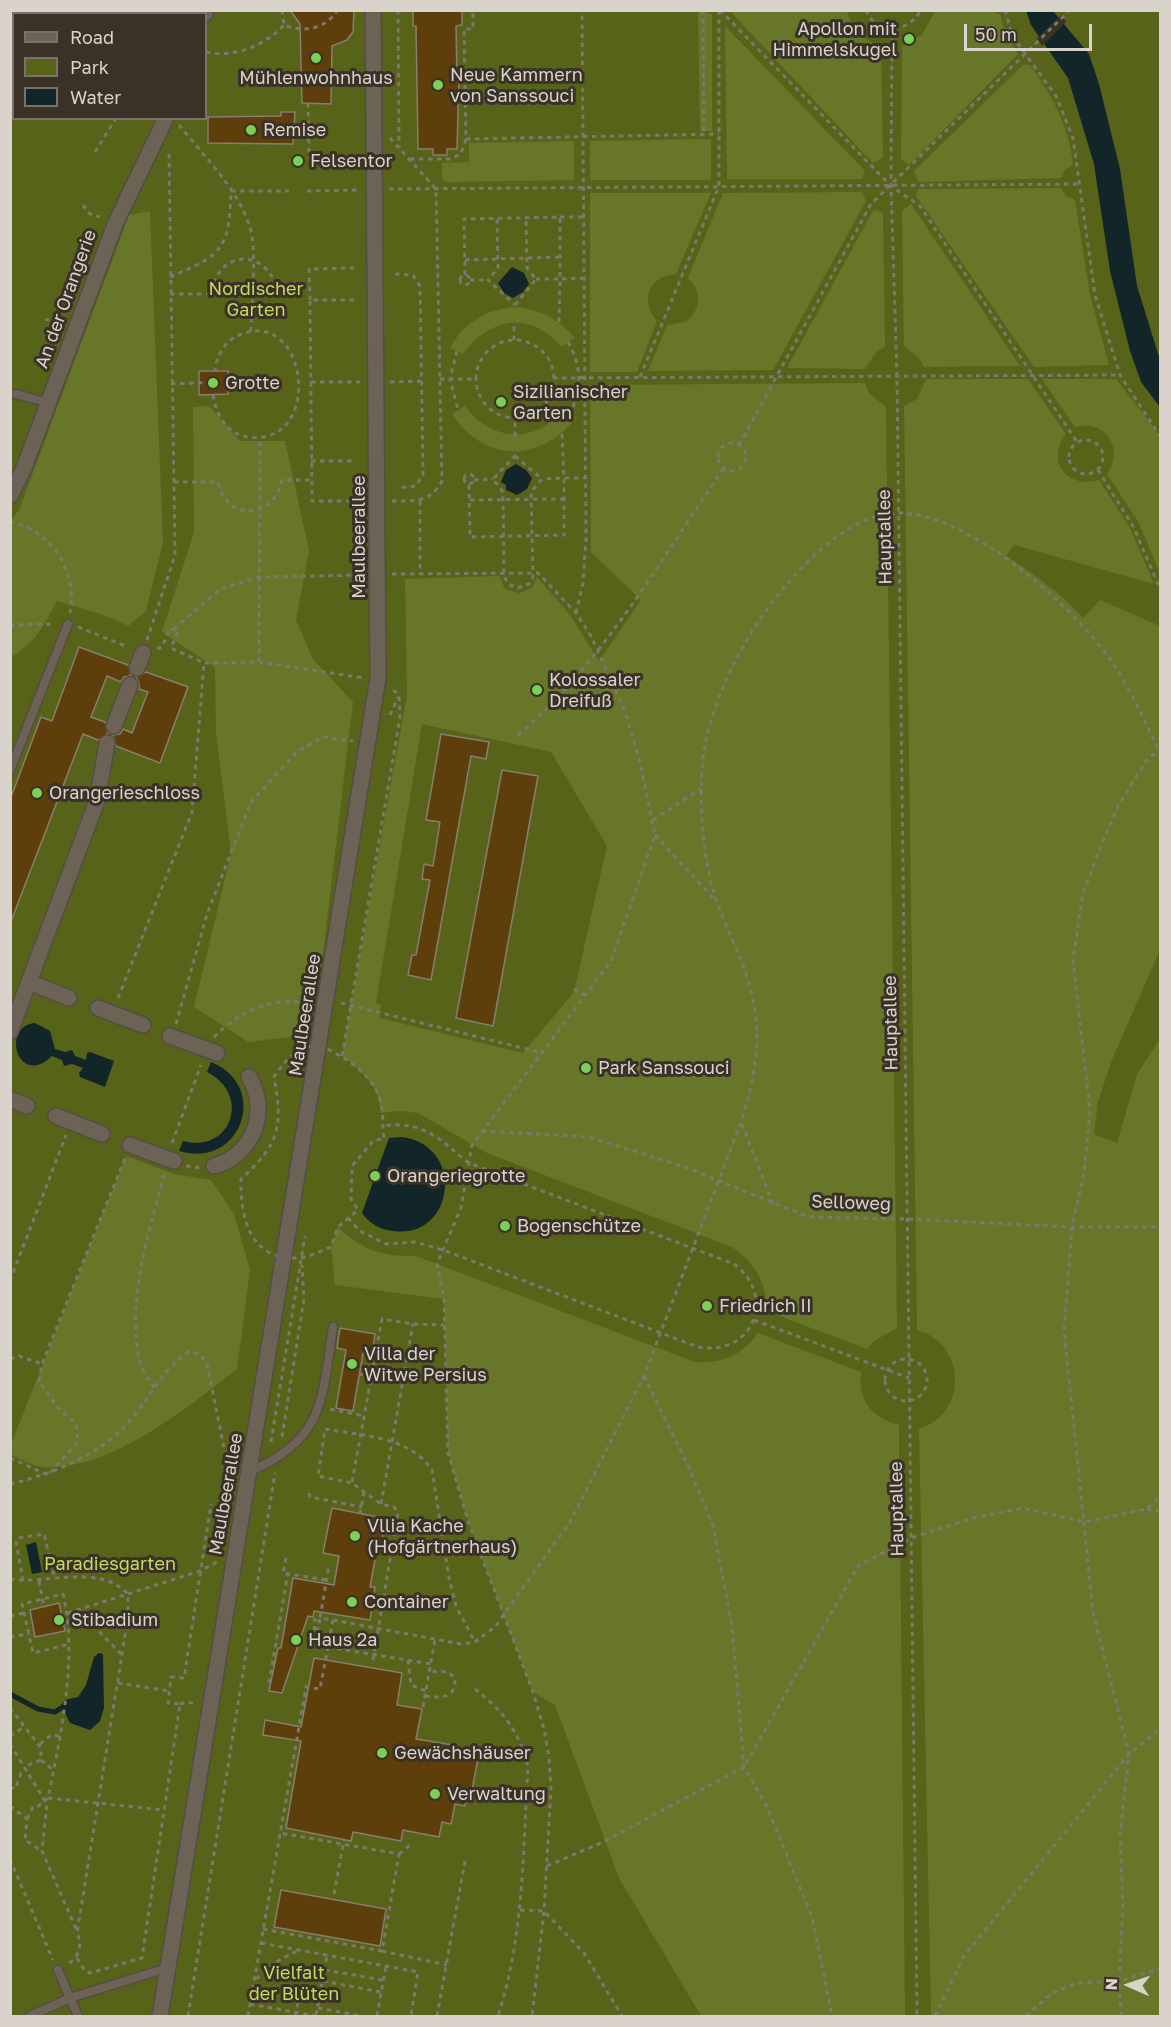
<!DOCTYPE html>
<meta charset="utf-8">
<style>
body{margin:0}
#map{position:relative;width:1171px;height:2027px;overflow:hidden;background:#3a3127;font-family:"Golos Text",sans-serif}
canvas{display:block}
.frame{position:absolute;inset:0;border:12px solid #d9d3cc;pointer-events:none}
.legend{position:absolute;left:12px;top:12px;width:195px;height:108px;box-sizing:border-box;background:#3a3127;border:2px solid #7a7269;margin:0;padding:8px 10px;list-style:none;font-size:18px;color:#d9d3cc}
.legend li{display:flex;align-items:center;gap:12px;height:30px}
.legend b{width:30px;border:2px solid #7a7269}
.north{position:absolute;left:1099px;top:1955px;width:60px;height:60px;-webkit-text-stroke:4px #3a3127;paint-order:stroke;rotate:273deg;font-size:16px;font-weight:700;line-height:24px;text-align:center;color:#d9d3cc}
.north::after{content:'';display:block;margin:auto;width:21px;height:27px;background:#d9d3cc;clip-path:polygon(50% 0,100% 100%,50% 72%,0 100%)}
.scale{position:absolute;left:964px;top:24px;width:128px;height:27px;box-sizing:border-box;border:3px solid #d9d3cc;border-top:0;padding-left:8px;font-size:18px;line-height:21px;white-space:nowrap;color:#d9d3cc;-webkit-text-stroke:4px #3a3127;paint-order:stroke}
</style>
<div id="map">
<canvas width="1171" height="2027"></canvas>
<div class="frame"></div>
<ul class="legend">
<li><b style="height:8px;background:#6c6256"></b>Road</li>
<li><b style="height:16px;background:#576319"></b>Park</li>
<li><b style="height:16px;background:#122528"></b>Water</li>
</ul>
<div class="north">N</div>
<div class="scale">50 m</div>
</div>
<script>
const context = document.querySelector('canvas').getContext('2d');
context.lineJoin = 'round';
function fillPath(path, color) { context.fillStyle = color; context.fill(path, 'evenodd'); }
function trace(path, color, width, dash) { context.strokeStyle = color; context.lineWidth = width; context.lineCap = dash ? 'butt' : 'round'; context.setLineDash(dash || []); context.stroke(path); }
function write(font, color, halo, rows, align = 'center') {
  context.font = font + ' "Golos Text",sans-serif'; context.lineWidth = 6; context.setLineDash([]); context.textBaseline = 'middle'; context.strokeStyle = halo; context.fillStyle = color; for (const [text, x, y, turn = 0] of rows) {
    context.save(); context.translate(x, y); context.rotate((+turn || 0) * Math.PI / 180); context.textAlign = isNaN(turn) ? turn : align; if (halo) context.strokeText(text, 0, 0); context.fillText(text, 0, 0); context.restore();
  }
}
fillPath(new Path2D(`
 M11,11h1149v2005h-1149zM14,14h192v104h-192z`), '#576319');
fillPath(new Path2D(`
 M698,11l14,3v117h-12z
 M730,11h117c4,17 17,30 34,35l2,112 -10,5z
 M935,11h58l7,4 7,22 11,17 -109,111 -8,-6 1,-113 20,-11z
 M725,26l140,145 -3,8h-135z
 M1023,65h7c23,32 39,61 43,100l-8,5 -4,8 -143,4 -4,-11z
 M711,139v41h-121v-39z
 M574,141v39l-126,2 -6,-2v-17l27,-1v-19z
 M1061,188l5,8 9,4 15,95 19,70 -75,2 -118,-171 2,-7z
 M862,192l4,9 -93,169 -125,1 19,-46 19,-3c16,-14 16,-30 2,-44l35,-85z
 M590,193h121l-35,81c-27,1 -37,27 -19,47l-20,51h-47z
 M911,204l109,162 -96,1 -5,-9 -15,-12 -2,-135z
 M874,209l9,4 2,134 -9,5 -11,17 -78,-1z
 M150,211l13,332 -17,68 -18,15 -24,-11 -47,-14c-12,23 -23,44 -46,56v-137l8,-10 110,-295z
 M514,307c26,2 44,11 61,31l-14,9c-30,-37 -72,-29 -98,7l-13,-6c14,-26 36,-38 64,-41z
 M926,379h102l38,55c-21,27 1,55 33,46l31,48 24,56 -140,-39 -8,11c28,18 55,37 77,62l17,-18 60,26v324l-49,112 -13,40 -4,32 23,9 20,-69 23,-35v977h-229l-12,-587c49,-15 48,-85 -2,-99l-13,-924 13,-7z
 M1042,379h74l44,57v138l-21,-51 -32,-49c18,-24 -1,-56 -32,-47z
 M865,383l4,10 17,14 11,921 -23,13 -7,8 -101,-38c1,-27 -11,-49 -34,-64l-245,-94 -69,-40 -18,-2 -19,2c-2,-28 -18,-41 -39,-57l65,-361 -2,-116 94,-3 6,13 14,4 13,-5 5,-11 33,38 29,46 42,-61 -50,-48 -1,-167zM422,724l129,28 56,94 -33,146 -51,61 -144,-35 2,-13 -5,-2z
 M209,406l31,35h45l24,109 -13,70 17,39 40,43 -32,268 -30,67 -43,5 -54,-35 37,-153 -15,-121 -1,-66 -53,-35 32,-100 -1,-125z
 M465,406c25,35 72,40 98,2l13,10c-37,45 -91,45 -124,-4z
 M126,1156l48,18 37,6 23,34 16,56 -13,99c-50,39 -128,103 -195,98 -9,-1 -21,-8 -30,-12l-1,-11z
 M338,1227c23,23 46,30 78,29l279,106c27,2 47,-7 63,-29l103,39c-3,28 11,46 38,53l6,591h-204l-82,-138 -64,-173 -22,-13 -65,-171 -20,-68 -4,-154 -109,-14 -4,-38z`), '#687629');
fillPath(new Path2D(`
 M1026,11h27l36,43 10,30 21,85 17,117 23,74v47l-19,-25 -11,-31 -20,-80 -16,-107 -26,-86 -37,-53z
 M512,267l12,6 5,11 -6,8 -10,6 -9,-5 -6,-10z
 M516,464l10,6 6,8 -5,11 -10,6 -11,-5v-5l-5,-3 5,-12z
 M35,1023l15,8 5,18 10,3 7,-2 3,6 11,4 1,-7 3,-1 24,9 -9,26 -25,-10 -1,-4 4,-5 -11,-4 -8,2 -2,-6 -10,-4c-34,33 -52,-30 -17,-33z
 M211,1062c60,24 30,108 -32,89l4,-10c48,13 69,-46 24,-69z
 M402,1137c65,9 52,103 -9,94 -13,-1 -24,-8 -31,-18l27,-75z
 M36,1542l6,30 -10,2 -6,-29z
 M99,1653l4,1 1,54 -4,13 -10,9 -20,-7 -9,-18 4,-5 13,-3 8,-12 8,-28z`), '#122528');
fillPath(new Path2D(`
 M1061,15l5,7 -24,24 -5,-8z`), '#3a3127');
trace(new Path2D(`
 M10,1694l28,15 17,3 6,-4`), '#122528', 5);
const building = new Path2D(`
 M290,10h64l-1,22 -6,8 -15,6 -1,58 -29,-1 -2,-79z
 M413,10h49v15l-6,1 1,51h2l-2,72h-10v6h-14v-6h-15l-2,-123h-3z
 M281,112h14l-2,32 -85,-1v-26l73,-1z
 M199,371h29v23l-29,1z
 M79,647l49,18 3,11 -7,1 -3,5 -14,-6 -16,41 14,5 3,11 -10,7 -15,-6 -73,190v-124l31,-83 11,4z
 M146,672l42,15 -28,76 -44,-17 -3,-11 7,-1 3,-5 9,4 16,-41 -9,-3v-6l-3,-6z
 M441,734l48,8 -3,17 -15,-3 -40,224 -23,-5 4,-20h4l14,-75 -8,-1 2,-15 9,2 7,-44 -14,-2z
 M502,770l36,6 -45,250 -37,-8z
 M340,1328l35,6 -3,20 -9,-1 -10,58 -17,-3 10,-58 -9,-2z
 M332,1508l51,10 -2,11 3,12 -7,8 -7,38h5l-5,33 -56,-9 -1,6 -5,-1 -26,77 -13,-2 9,-43h3l12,-70 41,7 5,-29 -16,-3z
 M59,1603l6,28 -30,6 -5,-27z
 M314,1658l88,15 -5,32 25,4 -6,30 37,6 -2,8 27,5 -8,43 -4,-1 -1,6 -10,-2 -4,20 -9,-2 -3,15 -36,-7 -2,11 -48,-9 -2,9 -65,-13 15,-87 -38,-6 2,-15 36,7z
 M281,1890l105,19 -6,37 -106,-19z`);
fillPath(building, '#5e3e0b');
trace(building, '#887e72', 1.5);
const lane = new Path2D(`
 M17,14l7,-4
 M65,14l1,-4
 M16,394l33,9
 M10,770l58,-146
 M250,1471c75,-31 72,-73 83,-144
 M58,1970l20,46
 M30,2016l40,-18 97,-30`);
const street = new Path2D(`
 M205,14l1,-4
 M10,496l14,-28 92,-246 50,-104
 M137,668l6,-15
 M114,726l16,-41
 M29,982l40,16
 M98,1008l45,17
 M10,1032l87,-231 10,-58
 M170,1036l47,17
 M10,1099l17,7
 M56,1116l46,18
 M130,1145l44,16
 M214,1166c39,-10 56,-55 35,-89`);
const secondary = new Path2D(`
 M160,2016l218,-1338 -5,-668`);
trace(lane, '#554d44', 11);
trace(street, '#554d44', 18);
trace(secondary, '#554d44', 18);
trace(new Path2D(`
 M282,10l2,15c19,8 43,4 53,-15
 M398,10l1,137
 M703,10l1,124
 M720,10l171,176 29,20 157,236
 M866,10c11,27 43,23 55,0
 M1005,10l8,27 43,59 17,42 22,157 25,80 40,61
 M187,14l1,-4
 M892,30l-1,156 6,192 20,1638
 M206,52c28,6 59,-6 78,-27
 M308,103l1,56
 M179,125c24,30 57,62 70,99 9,25 2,80 2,107
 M390,138l46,51 6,292c-12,22 -28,20 -50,20
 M466,139l253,-5
 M95,152l21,-34
 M410,159h42l9,-6 5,-14 -2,-110h9v-19
 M389,189l692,-5
 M307,191l52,-1
 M83,205l7,9 10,3
 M560,217h24
 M497,219l1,49 -10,12 27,25
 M465,260l95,-3
 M395,274l18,1 7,11 3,188 -7,12 -19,2
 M460 280a5 5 0 1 1 10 0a5 5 0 1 1-10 0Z
 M465,275l-1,-56 96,-2v62h-24
 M170,277c53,-22 59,-28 61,-86h58
 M470,280h18
 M170,294h43c1,-41 49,-48 62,-10h34
 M310,300l-1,-31 45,-1
 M354,300h-44l2,201h45
 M515,305l21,-26 -9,-11 -1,-50
 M45,319l18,6
 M559,322l1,-43 24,-1
 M514,340v-17
 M476 379a39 39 0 1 1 78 0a39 39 0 1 1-78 0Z
 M568,342c14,24 14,47 2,72
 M457,351l-7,28 8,31
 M640,377l79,-191v-175
 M553,378l567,-3
 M440,379h36
 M311,382h49
 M390,382l31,-1
 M171,384l46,-2
 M213,395c3,19 13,39 35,42 77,10 60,-132 -9,-102 -14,6 -23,21 -24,36
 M562,434l2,44h21
 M515,436v-18
 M1069 457a17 17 0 1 1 34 0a17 17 0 1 1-34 0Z
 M718 457a14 14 0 1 1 28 0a14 14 0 1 1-28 0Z
 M739,445l132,-241 199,-194
 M515,456l27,23 -11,13 2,85 -4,7 -11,4 -10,-4 -4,-8 -1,-84 -10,-13 22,-23v-4
 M311,461h45
 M1098,470l36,58 26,61
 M464 479a5 5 0 1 1 10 0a5 5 0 1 1-10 0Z
 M474,480l19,-1
 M174,482h44c9,40 56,38 64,-2h30
 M469,485l1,52 94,-2v-57l-22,1
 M470,500l94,-1
 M420,501v73
 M10,522c42,8 68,50 60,91
 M392,574l146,-1 38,40 15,23 34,75 15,51 15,73 -44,126 -139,184 -11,63 -24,56 7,35 4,154 20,68 65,171 11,37 5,29 2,30 -7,123 -12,105
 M576,613l7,-30 3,-44 -4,-529
 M10,625l44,-1
 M78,627l50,20
 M174,629l46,-40 39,-12 102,-2
 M147,640l28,-85 -6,-405
 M157,649l5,-2 8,-19 8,3 -7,17 33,15 55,-1 105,16
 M259,662l1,-225
 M390,715l8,-18
 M518,735c85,-73 142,-174 205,-266
 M653,820l48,-31
 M655,835l60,65
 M574,989l11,6
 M118,998l74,-186 12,-149
 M341,1003l202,50
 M176,1024l31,-110 44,-112 47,-51 25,-14 30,4
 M214,1037c28,-28 58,-40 96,-34
 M320,1045c23,12 50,26 59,52 5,11 3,29 5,42l-10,1 -22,26 -1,33 7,11 -20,17 -7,20c-10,4 -22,10 -32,11 -49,3 -59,-40 -58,-79 39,-35 42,-53 33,-102 13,-19 23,-31 46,-32z
 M342,1056l58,-338 -1,-23 -6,-5
 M742,1124l31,80
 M482,1131l107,6 96,30 124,50 98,2 165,8h88
 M172,1143l29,-78
 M186,1166l15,2
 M348,1218l12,13 26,13 29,-2 28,8 255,97c54,10 80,-50 36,-83l-265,-101c-31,-24 -44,-43 -87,-37
 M10,1281l56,-146
 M754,1320l155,58
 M10,1359l9,-3 23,8
 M885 1380a21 21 0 1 1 42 0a21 21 0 1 1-42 0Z
 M359,1374l44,7
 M644,1376l45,92 24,58 19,100 12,141 23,40 45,110 20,99
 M154,1388c-5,-9 -13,-20 -15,-29 -12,-61 10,-126 25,-184
 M330,1409l34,7
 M282,1437l22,-138 -2,-34
 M271,1442l34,-206
 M10,1458l38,17 30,-33 -2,-19 -16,-13 -21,-28 3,-18 83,-206
 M352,1482l30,-163 31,5 31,1
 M10,1484c47,-11 97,-32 127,-72 18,-24 26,-41 51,-60l12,2 7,10 19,94 8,8
 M309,1493l1,4 52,10
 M381,1504l32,-180
 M1147,1509l13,2
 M360,1514l4,-22
 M286,1558l-3,15 43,7
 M10,1579c37,6 89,-16 118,15v23l-51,316c6,14 2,23 -10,32
 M23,1581l-7,-40 2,-3 26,-4 11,45
 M39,1581l5,26
 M68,1613l132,-42 19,-10
 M70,1614l14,2 38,39
 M10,1616l14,-3
 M313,1620h3l-2,11 3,1
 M333,1620l128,24 14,-2 20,-15 75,-105 74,-146 97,-254c11,-36 20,-73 14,-111 -5,-38 -24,-71 -37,-106 -16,-41 -21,-117 -13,-160 12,-59 44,-117 83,-162 26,-30 67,-70 111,-70 68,0 165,86 205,138 23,29 38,66 55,99
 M317,1632l3,-13
 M10,1637l19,-3
 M328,1647l103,17
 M373,1660l25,-148 -4,-5 -13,-3 -29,-21 -34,-7 7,-47c38,7 84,7 107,41l17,108 7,28 19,36
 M408,1660l3,25 15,6
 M118,1683l51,8
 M269,1683l19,-110
 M475,1689c28,22 45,43 53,78 -5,84 -4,169 -30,249
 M425,1696c17,2 30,3 30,-17l-6,-7 -20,-1
 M180,1704l7,-2 9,2
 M423,1707l12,-68
 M10,1708l31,40v12l-16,6
 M10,1736l14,-9
 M10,1744l37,60 -5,47 35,80
 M40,1744l11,-9 8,1
 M41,1760l12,10
 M10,1787l5,2 6,-16 6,-3
 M48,1798l116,12
 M10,1806l17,13 -2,21 17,11
 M27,1819l6,-12h4l11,-9c13,-63 30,-142 15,-204l-41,10 11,49 37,-9
 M399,1854l11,-9
 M10,1859l43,101
 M547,1866l54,-23 143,-76 114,-201 53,-28 62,-20 49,-10 63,14 61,-13 14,-12
 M334,1894l10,-54
 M520,1910l24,1 40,42 38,63
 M263,1929l119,22 17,-97 -119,-21
 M261,1943l157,29 -7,44
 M382,1951l65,14
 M77,1958l8,13 5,2 52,-15 38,-254 -12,-1 3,-26 13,1 27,-174
 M274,1963l25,35
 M325,1970l58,10
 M256,1979l18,-16 23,-12
 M323,1981l58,11
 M250,2004l66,12
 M318,2008l43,8
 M316,2015l11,-60
 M188,2016l87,-543
 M248,2016l58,-329 14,2 13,-69 -13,-2 9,-53
 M295,2016l4,-18 20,4
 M377,2016l9,-50
 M437,2016l28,-155
 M935,2016l29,-60 165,-202 31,-25
 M1026,2016l26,-23 25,-10 42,-2 41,-12
 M1121,2016l-2,-35 4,-73 -3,-73 9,-81 -36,-142 -29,-282 8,-103 12,-54 6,-62 -17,-151 10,-67 20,-52 15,-35 28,-45 12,-11`), '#7e776e', 3, [4.5, 4.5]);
trace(lane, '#6c6256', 8);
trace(street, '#6c6256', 15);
trace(secondary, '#6c6256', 15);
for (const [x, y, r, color] of [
 [909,39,6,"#7bd156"],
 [316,58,6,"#7bd156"],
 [438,85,6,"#7bd156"],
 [251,130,6,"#7bd156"],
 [298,161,6,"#7bd156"],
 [213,383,6,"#7bd156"],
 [501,402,6,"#7bd156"],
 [537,690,6,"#7bd156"],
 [37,793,6,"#7bd156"],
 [586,1068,6,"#7bd156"],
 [375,1176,6,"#7bd156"],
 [505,1226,6,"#7bd156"],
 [707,1306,6,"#7bd156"],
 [352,1364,6,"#7bd156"],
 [355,1536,6,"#7bd156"],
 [352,1602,6,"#7bd156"],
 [59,1620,6,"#7bd156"],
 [296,1640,6,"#7bd156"],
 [382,1753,6,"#7bd156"],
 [435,1794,6,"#7bd156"]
]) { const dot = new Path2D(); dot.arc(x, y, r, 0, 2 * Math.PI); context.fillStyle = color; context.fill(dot); trace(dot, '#3a3127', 2); }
write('18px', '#d9d3cc', '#3a3127', [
 ["Apollon mit",897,29,"right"],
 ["Himmelskugel",897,50,"right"],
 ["Neue Kammern",450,75],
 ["von Sanssouci",450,96],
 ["Mühlenwohnhaus",316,78,"center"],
 ["Remise",263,130],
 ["Felsentor",310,161],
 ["Grotte",225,383],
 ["Sizilianischer",513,392],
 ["Garten",513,413],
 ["Kolossaler",549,680],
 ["Dreifuß",549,701],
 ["Orangerieschloss",49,793],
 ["Park Sanssouci",598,1068],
 ["Orangeriegrotte",387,1176],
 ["Bogenschütze",517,1226],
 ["Friedrich II",719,1306],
 ["Villa der",364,1354],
 ["Witwe Persius",364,1375],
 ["Vllia Kache",367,1526],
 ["(Hofgärtnerhaus)",367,1547],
 ["Container",364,1602],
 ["Stibadium",71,1620],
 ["Haus 2a",308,1640],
 ["Gewächshäuser",394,1753],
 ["Verwaltung",447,1794]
], 'left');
write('18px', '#c5dc59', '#3a3127', [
 ["Nordischer",256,289],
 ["Garten",256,310],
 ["Paradiesgarten",110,1564],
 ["Vielfalt",294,1973],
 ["der Blüten",294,1994]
]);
write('18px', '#d9d3cc', '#3a3127', [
 ["An der Orangerie",66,299,-70],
 ["Maulbeerallee",359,537,-90],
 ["Hauptallee",885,537,-91],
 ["Maulbeerallee",305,1015,-81],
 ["Hauptallee",891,1023,-91],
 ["Selloweg",851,1203,2],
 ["Maulbeerallee",226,1494,-80],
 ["Hauptallee",897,1509,-91]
]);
</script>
